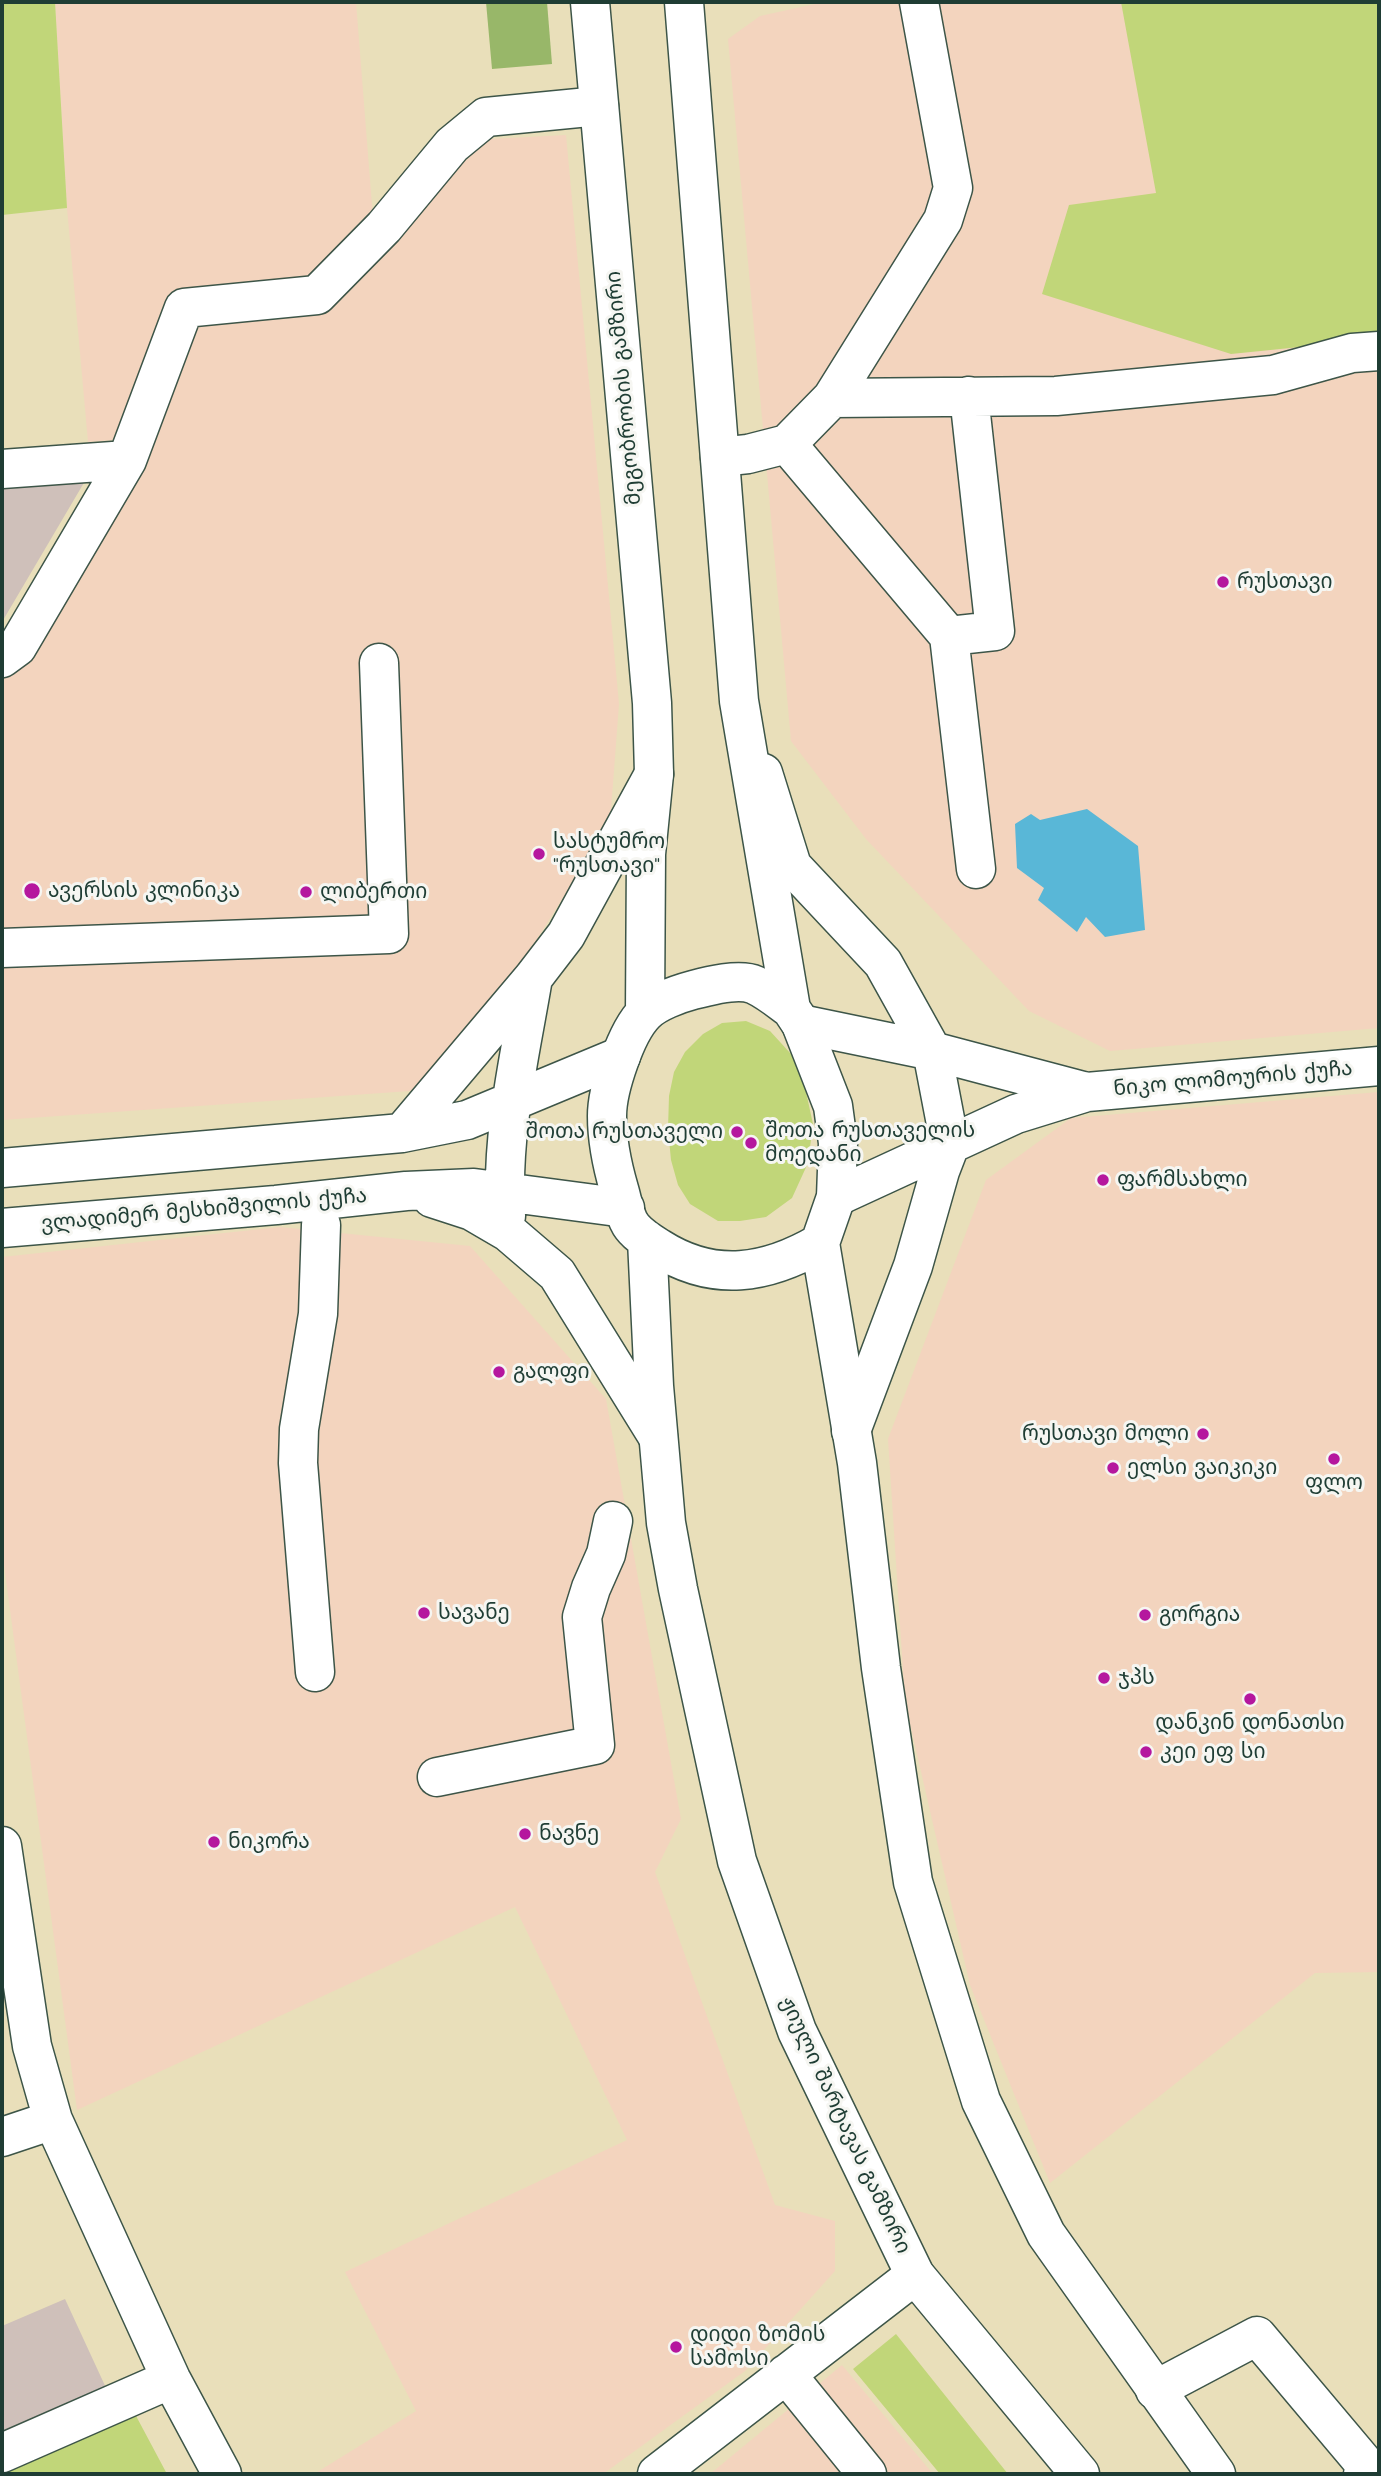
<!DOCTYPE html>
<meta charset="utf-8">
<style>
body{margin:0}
#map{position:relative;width:1381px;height:2476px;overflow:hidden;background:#e9dfba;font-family:"Comic Neue",sans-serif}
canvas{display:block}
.frame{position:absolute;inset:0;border:4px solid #1f3d34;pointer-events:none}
</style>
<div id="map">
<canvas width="1381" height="2476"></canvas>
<div class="frame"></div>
</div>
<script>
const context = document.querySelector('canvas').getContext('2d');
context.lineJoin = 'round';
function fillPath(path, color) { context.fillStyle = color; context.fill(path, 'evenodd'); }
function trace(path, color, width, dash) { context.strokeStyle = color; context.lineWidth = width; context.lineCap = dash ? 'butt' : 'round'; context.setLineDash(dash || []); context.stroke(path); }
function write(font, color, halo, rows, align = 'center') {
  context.font = font + ' "Comic Neue","Noto Sans Georgian",sans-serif'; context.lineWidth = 6; context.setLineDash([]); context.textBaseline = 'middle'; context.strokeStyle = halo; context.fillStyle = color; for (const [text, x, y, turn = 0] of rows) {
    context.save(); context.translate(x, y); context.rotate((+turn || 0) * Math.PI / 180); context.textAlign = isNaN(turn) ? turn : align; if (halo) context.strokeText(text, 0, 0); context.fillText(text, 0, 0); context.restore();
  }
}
fillPath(new Path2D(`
 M55,2h301l17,216 -64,64 -126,13 -54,144 -41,3 -21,-234z
 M824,2h555v1026l-269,23 -81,-40 -163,-172 -75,-98 -63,-702 32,-23z
 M566,135l53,569 -9,119 -129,205 -43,61 -436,31v-454l187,-349 124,-5 147,-151 29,-22z
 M1379,1092v880l-64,1 -265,210 -80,-198 -65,-283 -17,-263 98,-259 85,-62z
 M280,1227l190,19 136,153 75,420 -26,53 120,333 60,16v50l-90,100 -142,103h-289l102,-63 -71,-139 282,-132 -112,-233 -438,203 -75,-560v-293z
 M842,2365l91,109h-223z`), '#f3d4be');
fillPath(new Path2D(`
 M85,481l-83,141v-135z
 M65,2299l48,104 -111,48v-125z`), '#cfc0ba');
fillPath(new Path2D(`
 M2,2h53l12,206 -65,7z
 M1121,2h258v337l-148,15 -189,-60 27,-89 87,-12z
 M746,1021l24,10 21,23 15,38 7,32 -5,39 -16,35 -26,19 -26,4h-22l-28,-17 -12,-19 -7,-25 -3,-31 1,-33 5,-24 11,-20 18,-18 19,-11z
 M896,2334l112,140h-68l-87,-105z
 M135,2414l32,60h-165v-3z`), '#c1d679');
fillPath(new Path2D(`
 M486,2h61l5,62 -60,5z`), '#98b769');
fillPath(new Path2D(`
 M1087,809l51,37 7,84 -40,7 -19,-20 -9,15 -39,-32 6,-12 -27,-20 -2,-44 16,-10 9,6z`), '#59b7d7');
const minor = new Path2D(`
 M969,396l26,235 -46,5 27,233
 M832,398l224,-2 217,-21 79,-22 27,-2
 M787,444l162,192
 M720,457l28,-3 39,-10 45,-46 111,-178 10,-32 -34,-186
 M2,469l125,-9
 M2,658l15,-11 110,-187 57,-152 133,-13 67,-68 68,-82 34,-28 113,-11
 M763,773l29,93 91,97 49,88 18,94 -10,26 -27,95 -62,165
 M2,948l387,-14 -10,-271
 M801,1024l131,27 155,41
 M402,1133l131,-155 33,-43 88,-161
 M2,1168l400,-35 65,-13 154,-64
 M836,1197l180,-83 71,-22 292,-26
 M432,1198l40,13 36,21 49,42 101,163
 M506,1216c-6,-79 14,-160 27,-238
 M2,1228l274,-23 130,-14 68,-3 151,20
 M315,1672l-17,-209 1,-34 19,-115 3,-89
 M437,1777l158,-32 -13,-128 9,-29 15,-34 7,-33
 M2,1846l30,200 21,74 118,259 51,95
 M2,2137l51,-17
 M786,2374l81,100
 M1155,2390l102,-54 112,133 -6,5
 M2,2453l169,-74
 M657,2474l258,-199`);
const major = new Path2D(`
 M590,2l62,701 2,71 -8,80 -1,158
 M684,2l55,699 52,308 10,15 32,82 5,37 -2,54 -16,46 37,220 24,205 32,214 68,219 65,133 170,240
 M791,1009c-11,-8 -23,-18 -36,-24 -15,-7 -47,1 -62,5 -15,4 -37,12 -48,23 -19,19 -38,76 -38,103 0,26 5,49 12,73 4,13 6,31 15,40 7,8 17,14 25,19 55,35 108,26 161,-5
 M647,1240l7,146 12,137 12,66 59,272 60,170 118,244 165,199`);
trace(minor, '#3d5548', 41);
trace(major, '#3d5548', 41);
trace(minor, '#fff', 38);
trace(major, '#fff', 38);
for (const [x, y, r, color] of [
 [1223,582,7,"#b5179e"],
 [539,854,7,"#b5179e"],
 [32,891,9,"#b5179e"],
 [306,892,7,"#b5179e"],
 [737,1132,7,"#b5179e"],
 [751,1143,7,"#b5179e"],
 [1103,1180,7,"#b5179e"],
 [499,1372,7,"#b5179e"],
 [1203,1434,7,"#b5179e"],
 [1334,1459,7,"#b5179e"],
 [1113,1468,7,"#b5179e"],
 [424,1613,7,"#b5179e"],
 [1145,1615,7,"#b5179e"],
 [1104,1678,7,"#b5179e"],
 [1250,1699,7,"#b5179e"],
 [1146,1752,7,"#b5179e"],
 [525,1834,7,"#b5179e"],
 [214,1842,7,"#b5179e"],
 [676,2347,7,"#b5179e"]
]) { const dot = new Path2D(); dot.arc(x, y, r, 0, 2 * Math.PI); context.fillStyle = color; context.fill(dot); trace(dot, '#f6f6f2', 2.5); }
write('21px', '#1f3d34', '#f6f6f2', [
 ["მეგობრობის გამზირი",624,388,-95],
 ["ნიკო ლომოურის ქუჩა",1233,1079,-5],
 ["ვლადიმერ მესხიშვილის ქუჩა",204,1210,-5],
 ["ჟიული შარტავას გამზირი",845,2125,65]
]);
write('21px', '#1f3d34', '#f6f6f2', [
 ["რუსთავი",1237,582],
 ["სასტუმრო",553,842],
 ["\"რუსთავი\"",553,866],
 ["ავერსის კლინიკა",48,891],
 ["ლიბერთი",320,892],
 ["შოთა რუსთაველის",765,1131],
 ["მოედანი",765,1155],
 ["შოთა რუსთაველი",723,1132,"right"],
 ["ფარმსახლი",1117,1180],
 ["გალფი",513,1372],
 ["რუსთავი მოლი",1189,1434,"right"],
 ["ელსი ვაიკიკი",1127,1468],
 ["ფლო",1334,1483,"center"],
 ["სავანე",438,1613],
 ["გორგია",1159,1615],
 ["ჯპს",1118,1678],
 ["დანკინ დონათსი",1250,1723,"center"],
 ["კეი ეფ სი",1160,1752],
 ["ნავნე",539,1834],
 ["ნიკორა",228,1842],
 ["დიდი ზომის",690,2335],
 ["სამოსი",690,2359]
], 'left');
</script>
